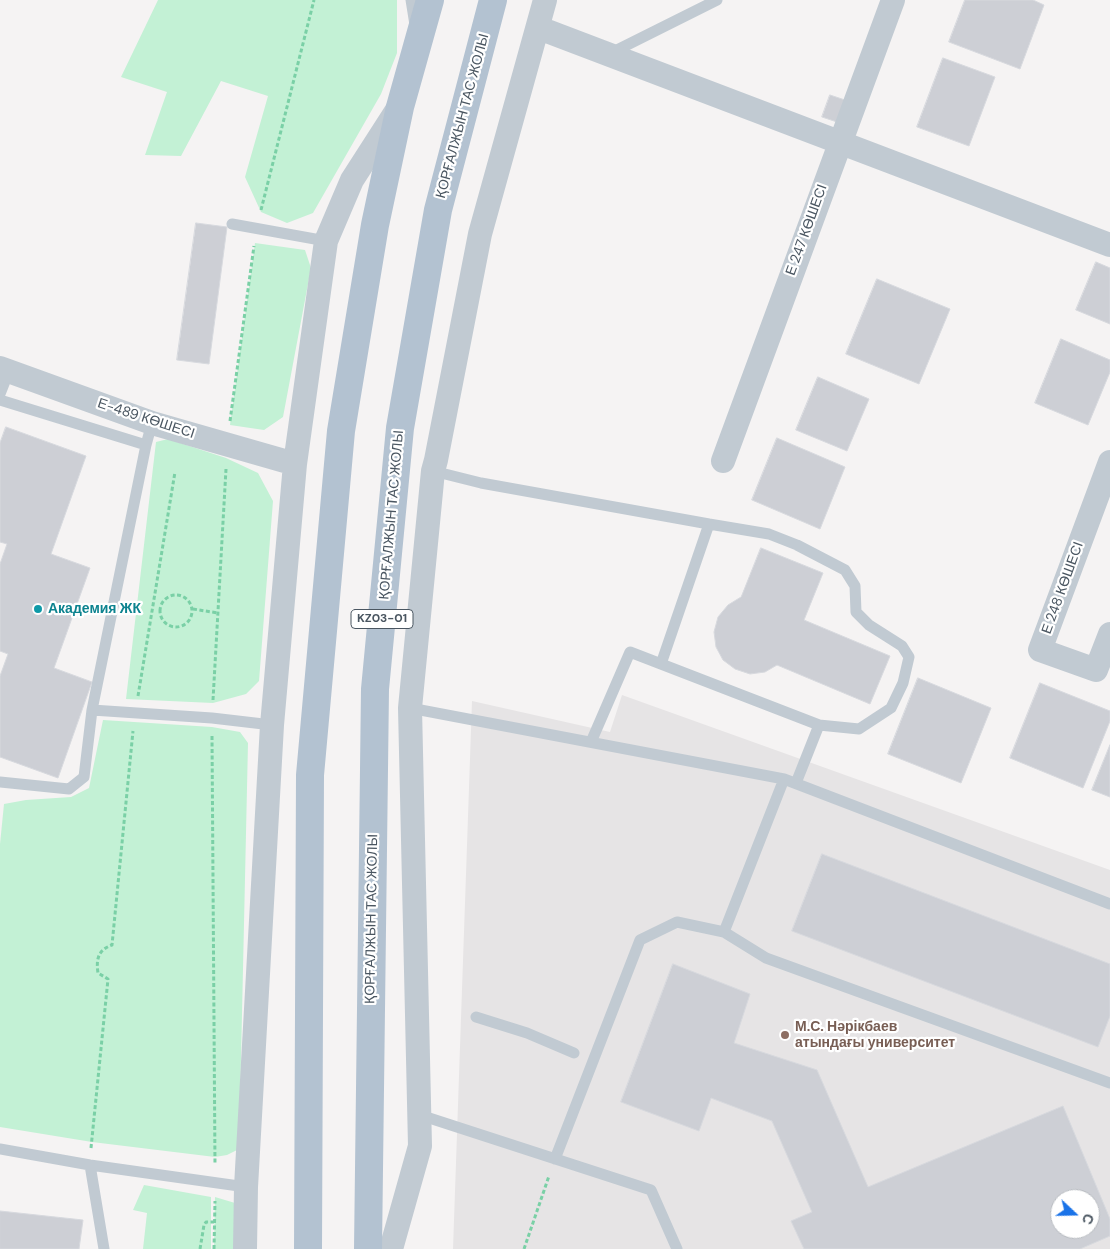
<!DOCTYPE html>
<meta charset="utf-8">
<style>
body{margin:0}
#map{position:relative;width:1110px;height:1249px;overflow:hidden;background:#f5f3f3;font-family:"DM Sans",sans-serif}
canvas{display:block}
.north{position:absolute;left:1050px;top:1189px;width:50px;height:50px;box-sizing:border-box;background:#fff;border:1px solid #b7bbc0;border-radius:50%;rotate:111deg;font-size:14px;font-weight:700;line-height:20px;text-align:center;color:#4a5661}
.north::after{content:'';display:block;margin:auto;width:18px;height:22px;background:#1a73e8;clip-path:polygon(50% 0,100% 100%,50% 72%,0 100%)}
</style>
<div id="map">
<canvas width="1110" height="1249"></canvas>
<div class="north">С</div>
</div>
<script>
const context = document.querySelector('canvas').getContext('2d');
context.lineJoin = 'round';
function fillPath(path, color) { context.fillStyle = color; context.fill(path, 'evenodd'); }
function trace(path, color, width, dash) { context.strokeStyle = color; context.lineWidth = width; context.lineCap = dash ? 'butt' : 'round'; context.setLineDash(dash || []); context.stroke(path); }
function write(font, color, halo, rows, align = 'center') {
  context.font = font + ' "DM Sans",sans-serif'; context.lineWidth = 4.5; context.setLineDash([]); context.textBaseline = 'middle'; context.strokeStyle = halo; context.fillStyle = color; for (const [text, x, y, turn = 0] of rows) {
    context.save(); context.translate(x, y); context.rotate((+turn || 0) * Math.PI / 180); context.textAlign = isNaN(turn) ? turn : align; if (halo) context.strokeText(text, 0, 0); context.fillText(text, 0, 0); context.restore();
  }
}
fillPath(new Path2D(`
 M622,695l488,175v379h-657l19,-548 138,31zM1060,1199h30v30h-30z`), '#e6e4e5');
fillPath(new Path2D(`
 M158,0h239v53l-16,41 -68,119 -26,10 -26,-11 -16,-35 23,-81 -47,-15 -40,75 -36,-1 22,-63 -46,-15z
 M255,243l50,7 6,18 -28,149 -19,13 -34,-5z
 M168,439l58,19 32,15 15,28 -14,180 -13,13 -33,9 -87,-4 30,-257z
 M103,720l109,7 28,5 8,11 -9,406 -12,6 -12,2 -123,-15 -92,-15v-283l4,-40 22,-4 45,-3 18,-9z
 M144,1185l67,12v52h-68l4,-36 -14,-3z
 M215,1197l20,6 2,46h-23z`), '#c3f1d5');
const building = new Path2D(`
 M965,0h68l11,5 -24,64 -71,-27z
 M943,58l52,19 -26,69 -52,-19z
 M830,95l18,6 -8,22 -18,-6z
 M196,223l31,4 -18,137 -32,-4z
 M1096,262l14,6v56l-34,-14z
 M877,279l73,30 -31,75 -73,-30z
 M1061,339l49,21v12l-22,53 -53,-22z
 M818,377l51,22 -22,52 -51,-21z
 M6,427l80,29 -35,98 39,14 -36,100 38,14 -34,96 -58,-21v-81l8,-22 -8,-3v-87l7,-20 -7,-2v-99z
 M777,438l68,29 -25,62 -68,-29z
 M761,548l62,25 -19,47 86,36 -20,48 -93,-39 -12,7 -15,2 -15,-5 -12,-9 -7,-13 -2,-15 4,-15 10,-12 13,-8z
 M918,678l73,30 -30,75 -73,-29z
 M1040,683l70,28v10l-27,67 -73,-30z
 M1110,745v52l-18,-7z
 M822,854l288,110v52l-12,31 -306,-116z
 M673,964l77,30 -16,49 83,27 51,117 195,-81 47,113v17l-30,13h-276l-13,-28 21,-9 -40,-91 -61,-23 -12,33 -78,-29zM1060,1199h30v30h-30z
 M0,1211l83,9 -4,29h-79z`);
fillPath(building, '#cdcfd5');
trace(building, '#d7d9de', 1);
trace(new Path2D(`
 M261,210l53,-210
 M230,421l24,-175
 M160 611a16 16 0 1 1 32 0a16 16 0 1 1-32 0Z
 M193,609l25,4
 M138,696l37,-224
 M213,700l13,-231
 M212,736l3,429
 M91,1148l17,-169 -10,-6c-2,-14 0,-23 14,-28l21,-214
 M200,1249l4,-24 2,-3h8
 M214,1249l1,-48
 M524,1249l25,-73`), '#7ad0a6', 3, [4, 2.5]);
trace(new Path2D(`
 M411,0l4,25
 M609,54l108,-54
 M232,224l94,17
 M0,394l9,-23
 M0,400l146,45
 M152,423l-6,22 -54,265 120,8 60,7
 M433,471l48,12 228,41 -48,140
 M709,524l60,10 28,11 48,25 10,16 1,26 13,13 33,21 7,11 -6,26 -12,25 -32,21 -40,-4
 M410,708l374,71 326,125
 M591,742l39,-90 189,73 -23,58
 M0,782l69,7 15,-12 8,-67
 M724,932l42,26 344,125
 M476,1017l51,16 47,20
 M420,1115l231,75 26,59
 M0,1149l90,16 156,22
 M555,1159l85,-219 37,-18 47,10 60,-153
 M90,1165l14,84`), '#c1cad2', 11);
trace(new Path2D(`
 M539,28l571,217
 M0,368l152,55 143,41
 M723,461l170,-461
 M1110,462l-70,188 56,20 14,-36
 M245,1249l1,-62 26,-462 23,-261 31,-223 26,-61 45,-70
 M391,1249l29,-103 -10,-438 23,-237 3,-11 44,-226 65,-234`), '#c1cad2', 24);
trace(new Path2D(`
 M308,1249l2,-474 31,-344 34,-206 25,-118 30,-107
 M368,1249l7,-560 25,-261 38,-218 55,-210`), '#b3c2d1', 28);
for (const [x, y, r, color] of [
 [38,609,5,"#0f9aa8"],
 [785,1035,5,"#8d6e63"]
]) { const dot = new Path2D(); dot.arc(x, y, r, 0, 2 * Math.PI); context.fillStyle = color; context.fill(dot); trace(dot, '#fff', 2); }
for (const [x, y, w] of [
 [382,619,62]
]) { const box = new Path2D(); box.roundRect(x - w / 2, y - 9.5, w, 19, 4); context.fillStyle = '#fff'; context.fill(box); trace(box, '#4a5661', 1); }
write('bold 12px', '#4a5661', null, [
 ["KZ03-01",382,619]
]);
write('14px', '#4a5661', '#fff', [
 ["ҚОРҒАЛЖЫН ТАС ЖОЛЫ",463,116,-75],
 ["Е 247 КӨШЕСІ",807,230,-70],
 ["Е-489 КӨШЕСІ",146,419,18],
 ["ҚОРҒАЛЖЫН ТАС ЖОЛЫ",392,515,-85],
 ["Е 248 КӨШЕСІ",1063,588,-70],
 ["ҚОРҒАЛЖЫН ТАС ЖОЛЫ",372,919,-89]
]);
write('bold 14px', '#0d838f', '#fff', [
 ["Академия ЖК",48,609]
], 'left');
write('bold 14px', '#785e54', '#fff', [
 ["М.С. Нәрікбаев",795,1027],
 ["атындағы университет",795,1043]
], 'left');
</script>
